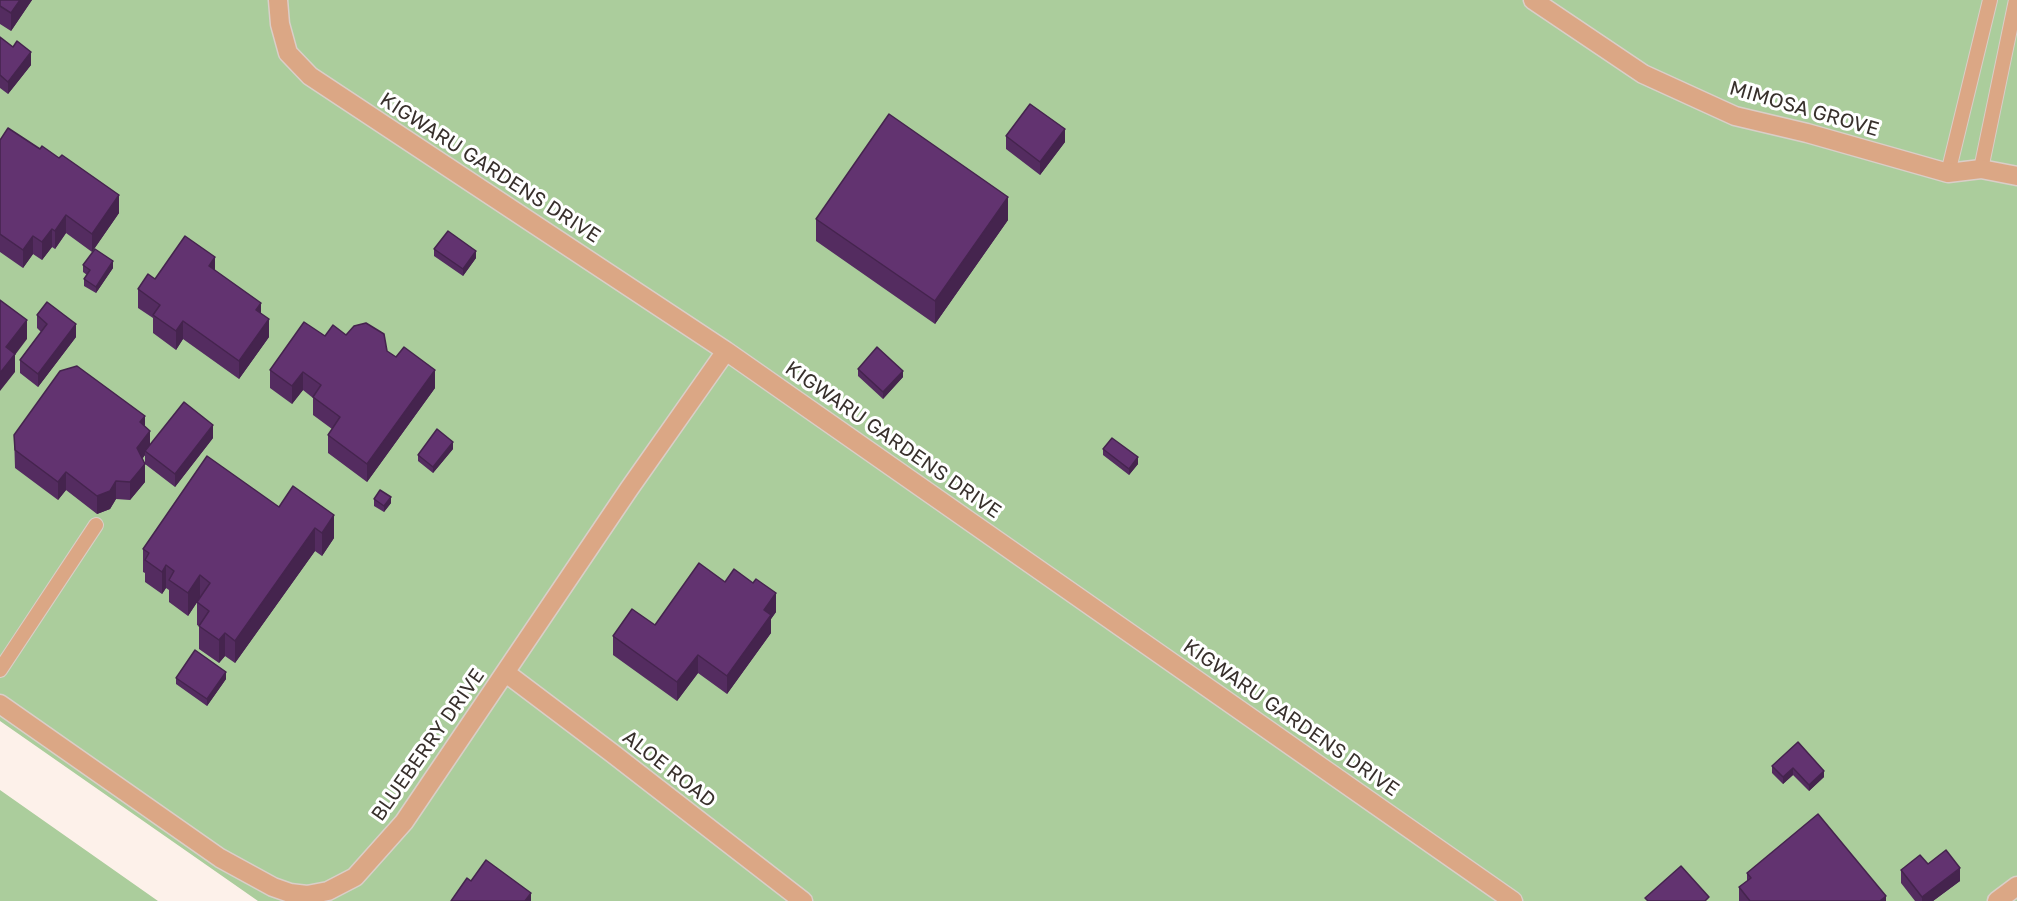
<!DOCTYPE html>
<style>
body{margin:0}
canvas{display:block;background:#fdf1ea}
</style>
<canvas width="2017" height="901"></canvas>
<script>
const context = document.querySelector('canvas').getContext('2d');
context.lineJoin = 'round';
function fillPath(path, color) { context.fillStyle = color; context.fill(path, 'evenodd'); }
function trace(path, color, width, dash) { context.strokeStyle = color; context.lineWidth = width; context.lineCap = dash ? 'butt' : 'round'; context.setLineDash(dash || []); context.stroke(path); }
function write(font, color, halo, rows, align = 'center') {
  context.font = font + ' "Golos Text",sans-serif'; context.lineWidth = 6; context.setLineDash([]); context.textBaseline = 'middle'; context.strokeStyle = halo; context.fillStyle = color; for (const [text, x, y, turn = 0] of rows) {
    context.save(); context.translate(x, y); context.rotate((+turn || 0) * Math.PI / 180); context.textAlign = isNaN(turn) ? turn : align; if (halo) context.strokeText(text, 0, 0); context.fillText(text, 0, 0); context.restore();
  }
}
fillPath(new Path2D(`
 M0,0h2017v901h-1759l-258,-180z
 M0,790l158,111h-158z`), '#abcd9c');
const lane = new Path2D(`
 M1981,169l35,-169
 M1948,173l42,-173
 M0,670l96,-145`);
const street = new Path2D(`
 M278,0l2,24 8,29 22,23 416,275 787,550
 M1533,0l110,74 92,42 72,17 141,40 33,-4 36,7
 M506,673l106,80 191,148
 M0,704l220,154 53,29 17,6 17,2 21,-4 27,-14 49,-55 225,-333 97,-138
 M1997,901l20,-15`);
trace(lane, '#dacec8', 16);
trace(street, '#dacec8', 21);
trace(lane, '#dba785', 14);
trace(street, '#dba785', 18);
fillPath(new Path2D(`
 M0,0h32l-21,31 -11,-7z
 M0,37l31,28 -23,29 -8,-6z
 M1006,136l59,6 -25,33 -34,-26z
 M0,140l119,73 -27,39 -26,-19 -11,16 -3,-2 -10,13 -9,-6 -10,14 -23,-16z
 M816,219l192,1 -73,104 -119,-83z
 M434,249l42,9 -13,18 -29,-20z
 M83,265l30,3 -17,25 -12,-7v-7l3,-4 -4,-3z
 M215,270l46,43 8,24 -30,42 -56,-40 -7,11 -23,-17v-15l-15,-10v-19l17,-10z
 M37,315l39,22 -38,50 -18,-14v-13l21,-28 -4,-4z
 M346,335l41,16 48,37 -68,94 -39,-29v-18l4,-6 -19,-14v-17l-10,-8 -11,14 -22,-16v-18l55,-34z
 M858,369l45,8 -20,22 -25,-23z
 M145,427l5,18 63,-7 -38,49 -30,-23v-9l-3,4 3,23 -15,18 -14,-1 -6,10 -13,5 -31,-24 -8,10 -43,-32 -1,-33z
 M453,449l-20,24 -15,-12v-6z
 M1103,449l35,15 -9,11 -26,-20z
 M374,499l17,4 -7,9 -10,-6z
 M279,507l55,31 -12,18 -7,-5 -80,112 -10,-7 -6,7 -20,-14v-23l-2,-1v-23l-9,14 -19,-14v-12l-3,-2 -4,6 -17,-12v-9l-2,-1v-23z
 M725,582l51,30 -5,7v14l-44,61 -29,-21 -21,28 -64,-46v-19l42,-11z
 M176,678l50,1 -19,27 -31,-22z
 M1798,742l26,35 -15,14 -16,-16 -10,9 -11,-11v-7z
 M1901,870l59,11 -27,20h-18l-14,-18z
 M1747,873l139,28h-147v-14l8,-6z`), '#542c60');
fillPath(new Path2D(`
 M20,0h12l-21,31v-18z
 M31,52v13l-23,29v-12z
 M1065,129v13l-25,33v-13z
 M119,195v18l-27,39v-18z
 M1008,197v23l-73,104v-23z
 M66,215v18l-11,16v-18z
 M52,229v18l-10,13v-18z
 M33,236v18l-10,14v-18z
 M476,251v7l-13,18v-7z
 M215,257v19l-6,-10z
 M113,261v7l-17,25v-6z
 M261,303v18l-5,-11z
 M269,319v18l-30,42v-18z
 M27,320v19l-12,16v17l-15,19v-18l6,-26z
 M183,321v18l-7,11v-19z
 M76,324v13l-38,50v-13z
 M435,370v18l-68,94v-18z
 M903,371v6l-20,22v-7z
 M303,372v18l-11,14v-18z
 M145,416v18l-5,-12z
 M213,425v13l-38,49v-13z
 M150,431v18l-5,2v4l-8,11v-18z
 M453,442v7l-20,24v-6z
 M1138,457v7l-9,11v-6z
 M145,464v18l-15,18v-18z
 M66,472v18l-8,10v-18z
 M116,481v18l-6,10 -13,5v-18z
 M391,497v6l-7,9v-6z
 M334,515v23l-12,18v-23z
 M315,528v23l-80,112v-22z
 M166,565v23l-4,6v-22z
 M200,575v23l-12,18v-23z
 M776,593v19l-5,7v14l-44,61v-18l37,-66z
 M225,633v23l-6,7v-23z
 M698,655v18l-21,28v-19z
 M226,672v7l-19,27v-7z
 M1793,768v7l-10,9v-7z
 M1824,771v6l-15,14v-6z
 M1960,868v13l-27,20h-11v-4z
 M531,893v8h-6z
 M1886,896v5h-6z`), '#45244e');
const building = new Path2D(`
 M0,0h20l-9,13 -11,-7z
 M0,37l13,10 4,-6 14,11 -23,30 -8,-7z
 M1030,104l35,25 -25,33 -34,-26z
 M889,114l119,83 -73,104 -119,-82z
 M8,128l32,21 2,-3 17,12 3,-3 57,40 -27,39 -26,-19 -11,16 -3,-2 -10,13 -9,-6 -10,14 -23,-16v-94z
 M448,231l28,20 -13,18 -29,-20z
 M185,236l30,21 -6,9 52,37 -5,7 13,9 -30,42 -56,-40 -7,10 -23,-16 7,-10 -22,-16 10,-15 7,5z
 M95,249l18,12 -17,26 -12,-8 6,-9 -7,-5z
 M0,300l27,20 -21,27 9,7 -15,19z
 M47,302l29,22 -38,50 -18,-14 27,-36 -10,-9z
 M304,322l21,14 8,-11 13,10 8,-9 12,-3 18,11 3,17 9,6 8,-10 31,23 -68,94 -39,-29 12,-18 -27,-20 8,-12 -18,-13 -11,14 -22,-16z
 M877,347l26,24 -20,21 -25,-23z
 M77,366l68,50 -5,6 10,9 -13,17 8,16 -15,18 -14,-1 -6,10 -13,5 -31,-24 -8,10 -43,-32 -1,-15 46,-64z
 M184,402l29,23 -38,49 -30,-23z
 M437,429l16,13 -20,25 -15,-12z
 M1112,438l26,19 -9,12 -26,-20z
 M207,456l72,51 14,-21 41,29 -12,18 -7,-5 -80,113 -10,-8 -6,7 -20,-14 10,-15 -12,-9 13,-19 -10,-8 -12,18 -19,-13 5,-9 -8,-6 -4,7 -17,-12 4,-7 -6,-4z
 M380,490l11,7 -7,9 -10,-7z
 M699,563l26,19 9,-13 19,14 3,-4 20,14 -12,17 7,5 -44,61 -29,-21 -21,27 -64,-46 19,-27 23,16z
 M195,650l31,22 -19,27 -31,-21z
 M1798,742l26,29 -15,14 -16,-17 -10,9 -11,-11z
 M1818,814l68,82 -6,5h-130l-11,-14 12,-9 -4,-5z
 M1946,850l14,18 -38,29 -21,-27 19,-15 8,9z
 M486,860l45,33 -6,8h-74l16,-23 4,3z
 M1681,866l28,31 -4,4h-57l-3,-3z`);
fillPath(building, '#623370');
trace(building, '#45244e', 1.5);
write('20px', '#38302c', '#fff', [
 ["MIMOSA GROVE",1804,109,16],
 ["KIGWARU GARDENS DRIVE",490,168,33],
 ["KIGWARU GARDENS DRIVE",893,440,35],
 ["KIGWARU GARDENS DRIVE",1291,718,35],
 ["BLUEBERRY DRIVE",428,745,-55],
 ["ALOE ROAD",669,769,38]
]);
</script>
